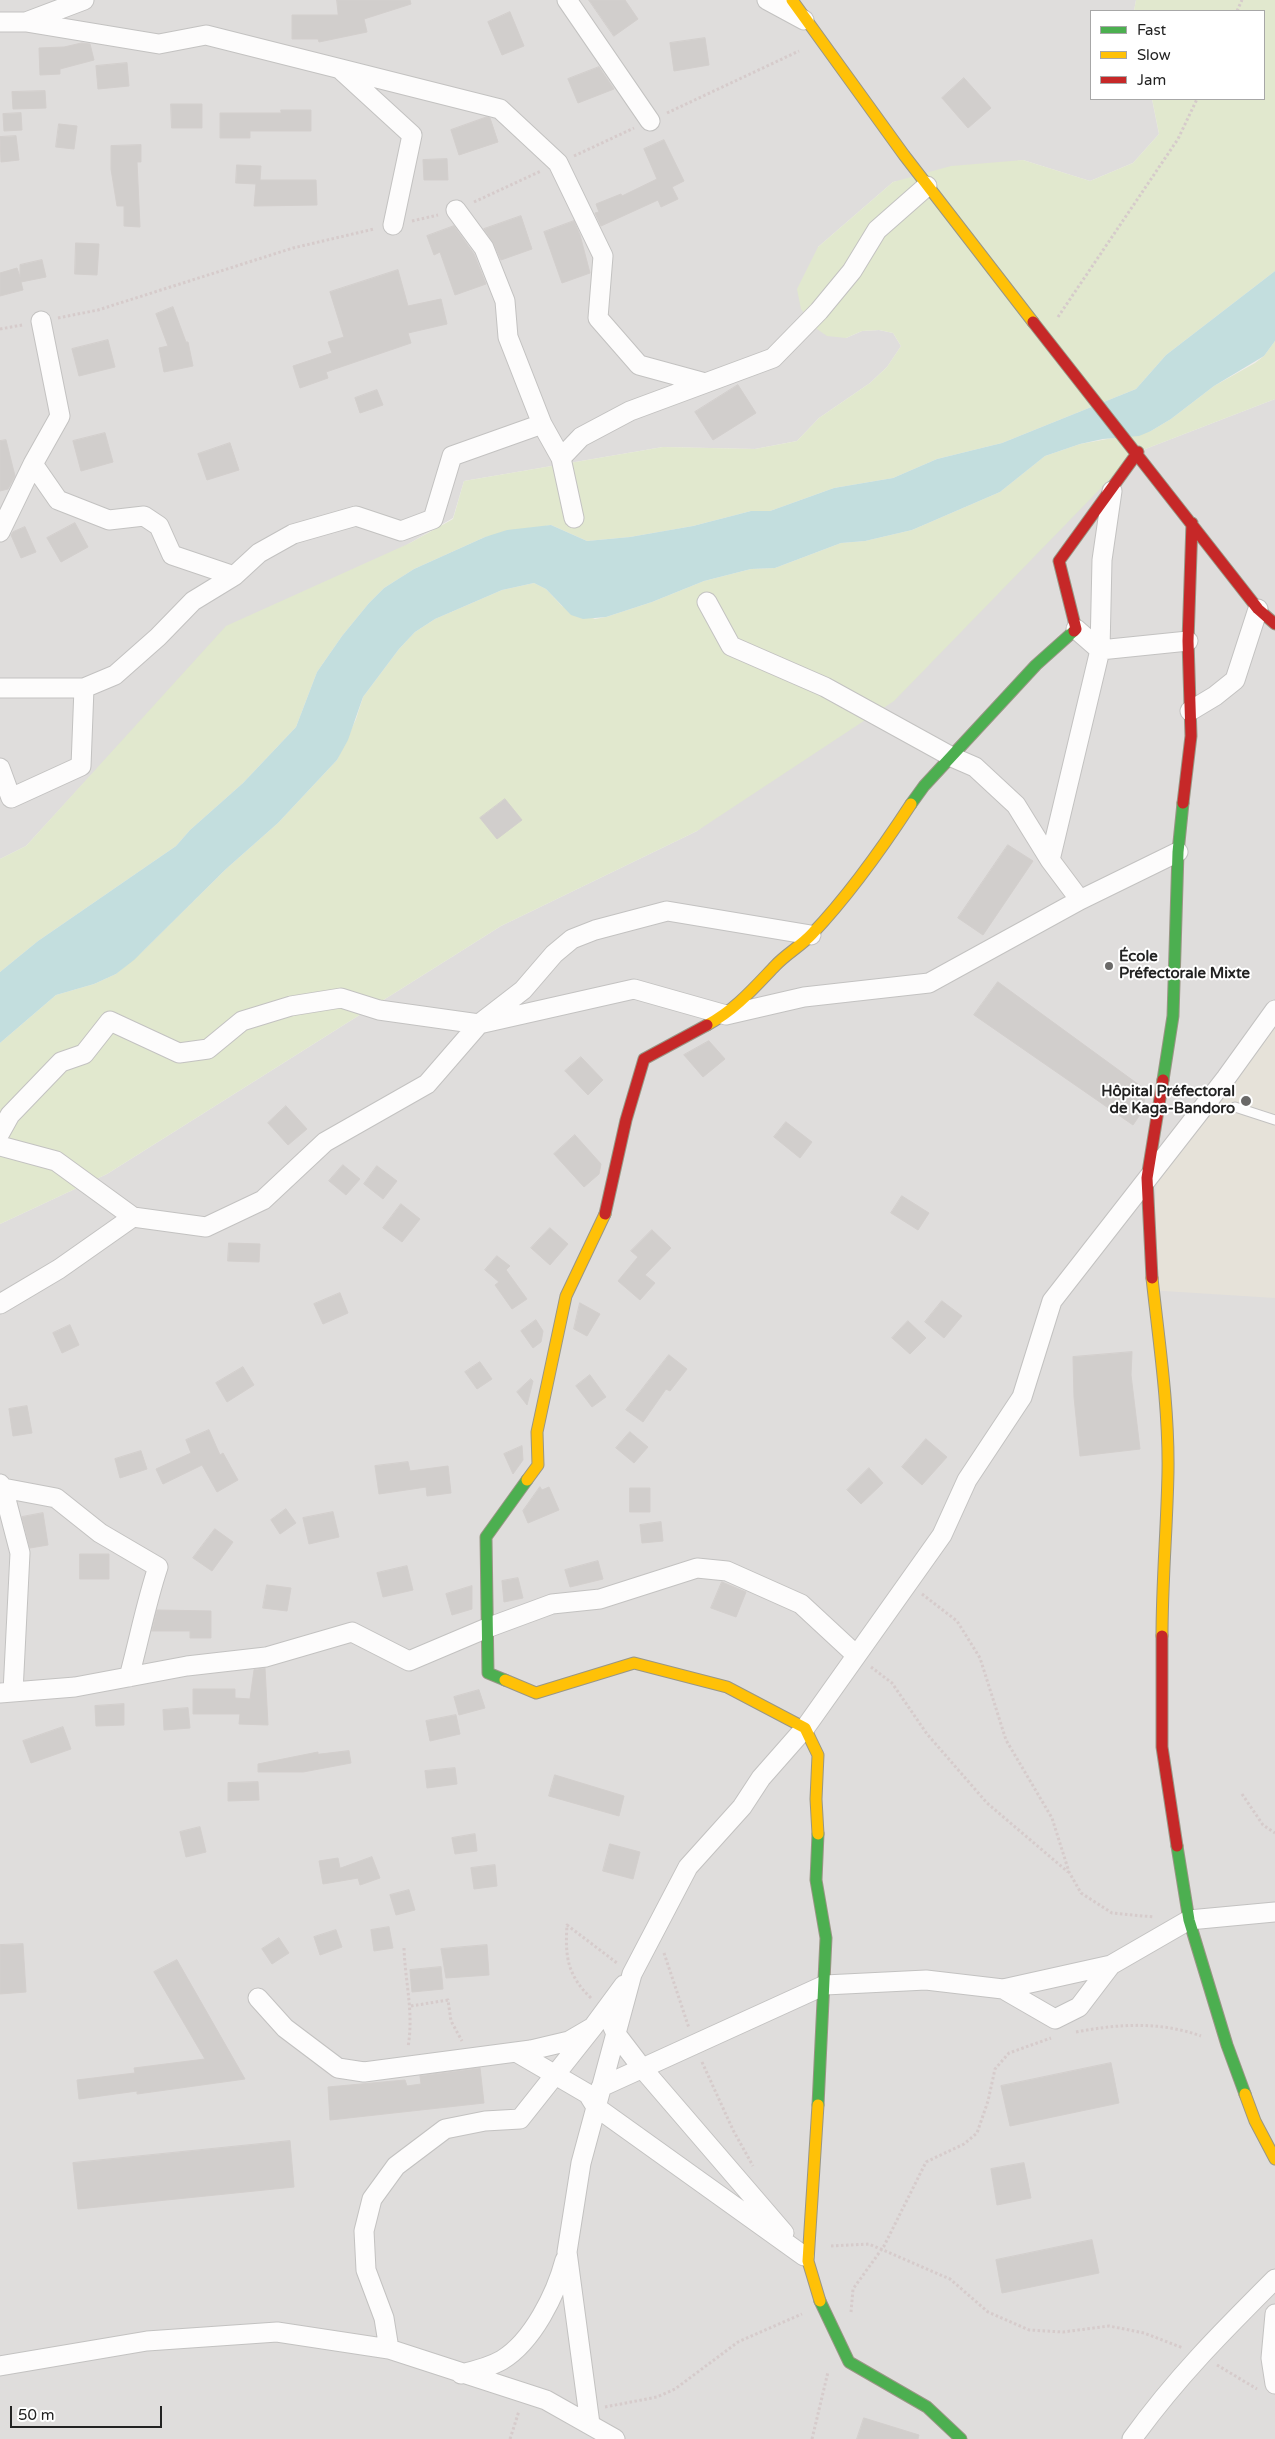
<!DOCTYPE html>
<meta charset="utf-8">
<style>
body{margin:0}
#map{position:relative;width:1275px;height:2439px;overflow:hidden;background:#f0edeb;font-family:"Varela Round",sans-serif}
canvas{display:block}
.legend{position:absolute;left:1090px;top:10px;width:175px;height:90px;box-sizing:border-box;background:#fff;border:1px solid #a7a7a7;margin:0;padding:6px 9px;list-style:none;font-size:15px;color:#222}
.legend li{display:flex;align-items:center;gap:10px;height:25px}
.legend b{width:25px;border:1px solid #a7a7a7}
.scale{position:absolute;left:10px;top:2406px;width:152px;height:22px;box-sizing:border-box;border:2px solid #222;border-top:0;padding-left:6px;font-size:15px;line-height:18px;white-space:nowrap;color:#222;-webkit-text-stroke:4px #fff;paint-order:stroke}
</style>
<div id="map">
<canvas width="1275" height="2439"></canvas>
<ul class="legend">
<li><b style="height:6px;background:#4caf50"></b>Fast</li>
<li><b style="height:6px;background:#ffc107"></b>Slow</li>
<li><b style="height:6px;background:#c62828"></b>Jam</li>
</ul>
<div class="scale">50 m</div>
</div>
<script>
const context = document.querySelector('canvas').getContext('2d');
context.lineJoin = 'round';
function fillPath(path, color) { context.fillStyle = color; context.fill(path, 'evenodd'); }
function trace(path, color, width, dash) { context.strokeStyle = color; context.lineWidth = width; context.lineCap = dash ? 'butt' : 'round'; context.setLineDash(dash || []); context.stroke(path); }
function write(font, color, halo, rows, align = 'center') {
  context.font = font + ' "Varela Round",sans-serif'; context.lineWidth = 4; context.setLineDash([]); context.textBaseline = 'middle'; context.strokeStyle = halo; context.fillStyle = color; for (const [text, x, y, turn = 0] of rows) {
    context.save(); context.translate(x, y); context.rotate((+turn || 0) * Math.PI / 180); context.textAlign = isNaN(turn) ? turn : align; if (halo) context.strokeText(text, 0, 0); context.fillText(text, 0, 0); context.restore();
  }
}
fillPath(new Path2D(`
 M0,0h1136l-2,11h-43v88h61l7,35 -26,29 -43,18 -67,-21 -130,22 -75,65 28,91 16,-7 17,-1 14,3 8,13 -14,21 -17,16 -51,35 -22,23 -42,8 -92,-2 -199,34 -11,37 -43,25 -291,202 -93,101 -26,13z
 M1275,399v2040h-1275v-1215l107,-50 394,-248 196,-95 438,-378z`), '#dfdddc');
fillPath(new Path2D(`
 M1275,1025v273l-127,-8 9,-113z`), '#e6e2d9');
fillPath(new Path2D(`
 M1136,0h139v271l-109,84 -30,34 -134,54 -65,16 -44,19 -59,10 -64,23h-19l-58,15 -63,11 -43,4 -36,-16 -66,12 -71,32 -30,19 -15,15 -27,33 -25,36 -21,55 -53,56 -53,47 -14,16 -138,95 -38,31v-113l26,-13 200,-220 184,-83 43,-24 11,-38 199,-34 92,2 42,-8 22,-23 51,-35 17,-16 14,-21 -8,-13 -14,-3 -17,1 -16,7 -19,-2 -13,-9 -13,-18 -4,-20 21,-42 75,-65 58,-16 72,-6 67,21 43,-18 26,-29 -7,-35h112v-88h-130z
 M1275,341v58l-140,54 -241,248 -197,130 -196,95 -394,248 -107,50v-181l56,-48 38,-11 22,-10 28,-24 82,-81 52,-46 59,-63 19,-41 7,-22 36,-48 16,-17 20,-13 67,-29 32,-7 12,6 16,17 33,13 11,-2 46,-15 52,-21 47,-12 24,-1 66,-25 24,-2 47,-11 88,-38 45,-36 35,-12 71,-13 20,-12 43,-33 41,-23 9,-7z`), '#e1e8ce');
fillPath(new Path2D(`
 M1275,271v70l-11,15 -50,30 -43,33 -20,12 -12,5 -36,3 -23,5 -35,12 -45,36 -88,38 -47,11 -24,2 -66,25 -24,1 -47,12 -52,21 -46,15 -23,2 -12,-4 -25,-26 -12,-6 -32,7 -67,29 -20,13 -16,17 -36,48 -15,43 -11,20 -59,63 -52,46 -92,91 -18,14 -22,10 -38,11 -56,48v-71l38,-31 138,-95 14,-16 53,-47 53,-56 21,-55 25,-36 27,-33 15,-15 30,-19 71,-32 22,-7 44,-5 36,16 43,-4 63,-11 58,-15h19l64,-23 59,-10 44,-19 65,-16 134,-54 30,-34z`), '#c3dede');
const building = new Path2D(`
 M337,0h73l1,4 -47,15 3,13 -48,10 -1,-3h-26v-24h46z
 M589,0h36l13,19 -24,17z
 M510,12l14,34 -22,9 -14,-33z
 M705,38l4,27 -35,6 -4,-28z
 M82,43l8,1 4,16 -34,9v5l-20,1 -1,-27 25,-1z
 M127,63l2,23 -31,3 -2,-23z
 M599,67l15,22 -36,14 -10,-24z
 M964,78l27,30 -23,20 -26,-30z
 M45,91l1,17 -33,1 -1,-17z
 M171,104h31v24h-30z
 M281,110h30v21h-61v7h-30v-25h61z
 M21,113l1,17 -18,1 -1,-17z
 M487,117l3,1 8,24 -39,13 -8,-25z
 M59,124l18,2 -3,23 -18,-2z
 M16,136l3,24 -18,2 -1,-25z
 M664,140l20,41 -12,6 6,12 -17,8 -3,-7 -57,26 -6,-13 4,-1 -3,-8 25,-10 1,2 35,-17 -13,-30z
 M141,145v17h-4l3,65 -16,-1v-20h-7l-6,-37v-23z
 M447,159l1,21h-24l-1,-20z
 M237,165l24,1 -1,14h56l1,25 -63,1 2,-22 -20,-1z
 M521,216l11,33 -31,11 -7,-16 -10,-15z
 M574,221l6,14 10,38 -28,10 -18,-51z
 M454,226l20,28 12,30 -31,11 -15,-43 -6,3 -7,-19z
 M76,243l23,1 -2,31 -22,-1z
 M42,260l4,17 -25,5 2,8 -23,6v-23l17,-5 3,9v-12z
 M398,270l10,36 33,-7 6,25 -39,9 3,10 -85,29 2,6 -28,10 -7,-22 39,-13 -4,-11 16,-5 -14,-45z
 M173,307l13,35h2l5,24 -29,6 -5,-24 9,-2 -12,-32z
 M108,340l7,27 -36,9 -7,-27z
 M738,385l18,28 -43,27 -18,-28z
 M377,390l6,15 -23,8 -5,-15z
 M105,433l8,29 -32,9 -8,-30z
 M6,440l9,36 -7,13 -8,2v-50z
 M230,443l9,27 -32,10 -9,-26z
 M75,523l13,24 -27,15 -14,-24z
 M25,527l11,25 -15,6 -10,-23 2,-3z
 M505,799l17,21 -25,19 -17,-21z
 M1008,845l25,16 -50,74 -25,-17z
 M998,982l148,108 -3,20 -10,15 -159,-110z
 M709,1041l16,18 -22,18 -19,-22z
 M581,1057l22,23 -15,15 -23,-24z
 M286,1106l21,23 -19,16 -20,-22z
 M786,1122l26,20 -12,16 -26,-21z
 M575,1135l26,29 -2,10 -15,13 -30,-33z
 M343,1165l17,14 -14,16 -17,-14z
 M377,1166l20,15 -14,18 -19,-15z
 M902,1196l27,17 -11,17 -27,-17z
 M401,1204l19,15 -18,23 -19,-14z
 M550,1228l18,16 -18,21 -19,-17z
 M652,1230l19,18 -26,27 10,8 -15,17 -22,-19 20,-24 -7,-6z
 M229,1243l31,1 -1,18 -31,-1z
 M497,1256l13,10 -4,4 21,29 -15,10 -17,-24 4,-3 -14,-12z
 M340,1293l8,20 -25,11 -9,-20z
 M942,1301l20,15 -18,22 -19,-16z
 M580,1303l20,11 -13,22 -13,-7z
 M536,1320l7,11 -2,11 -8,6 -12,-17z
 M908,1321l18,17 -16,16 -18,-16z
 M70,1325l9,20 -17,8 -9,-20z
 M1132,1352l-1,23 9,74 -60,7 -6,-59 -1,-40z
 M669,1355l18,14 -17,22 -4,-2 -23,33 -17,-12z
 M480,1362l12,17 -15,10 -12,-17z
 M243,1367l11,18 -27,17 -11,-19z
 M590,1375l16,22 -14,10 -16,-21z
 M531,1379l2,2 -6,24 -10,-13z
 M27,1406l5,27 -19,3 -4,-27z
 M209,1430l11,25 3,-2 15,27 -21,12 -15,-27 -39,19 -7,-15 35,-16 -5,-13z
 M630,1432l18,15 -14,16 -18,-15z
 M926,1439l21,18 -25,28 -20,-18z
 M522,1446l1,14 -10,14 -9,-20z
 M141,1451l6,18 -27,9 -5,-19z
 M408,1462l2,9 38,-5 3,27 -24,3 -1,-9 -47,7 -4,-28z
 M869,1468l14,15 -22,21 -14,-14z
 M540,1487l2,3 7,-3 10,23 -31,13 -5,-12z
 M630,1488h20v24h-20z
 M286,1509l10,14 -16,11 -9,-14z
 M333,1512l6,25 -30,7 -6,-26z
 M43,1513l5,32 -18,3 -8,-31z
 M661,1522l2,19 -21,2 -2,-18z
 M215,1529l18,13 -21,29 -19,-13z
 M80,1554h29v25h-29z
 M598,1561l5,18 -33,8 -5,-17z
 M407,1566l6,24 -30,7 -6,-24z
 M518,1578l5,20 -19,4 -2,-21z
 M722,1582l24,10 -10,25 -25,-9z
 M267,1585l24,3 -4,23 -24,-3z
 M472,1586v23l-20,6 -6,-21z
 M157,1610l54,1v27h-21v-7h-38z
 M265,1668l3,57 -29,-1 1,-10h-47v-25h42v9l15,1 4,-29z
 M479,1690l6,18 -26,7 -5,-18z
 M124,1704v21l-28,1 -1,-20z
 M188,1708l2,20 -26,2 -1,-20z
 M456,1715l4,19 -30,7 -4,-20z
 M63,1727l8,22 -40,14 -8,-22z
 M349,1751l2,12 -48,9h-45v-8l60,-12v2z
 M455,1768l2,16 -30,4 -2,-17z
 M555,1775l69,21 -5,20 -70,-20z
 M258,1782l1,18 -31,1v-18z
 M200,1827l6,25 -20,5 -6,-25z
 M475,1834l2,17 -22,3 -3,-16z
 M610,1844l30,8 -7,27 -30,-8z
 M372,1857l8,21 -20,7 -2,-7 -35,6 -4,-23 19,-3 2,10z
 M495,1865l2,21 -23,3 -3,-21z
 M409,1890l6,20 -19,5 -6,-20z
 M389,1927l4,21 -19,3 -3,-21z
 M336,1930l6,17 -22,8 -6,-18z
 M279,1938l10,15 -17,11 -10,-15z
 M23,1944l3,48 -26,2v-49z
 M487,1945l2,30 -43,3 -5,-29z
 M177,1960l68,119 -108,15v-3l-58,8 -2,-19 58,-7 -1,-5 71,-9 -51,-87z
 M441,1967l2,22 -31,3 -2,-22z
 M1111,2063l8,40 -109,23 -9,-40z
 M480,2068l4,35 -154,17 -2,-33 77,-7 2,6 14,-2 -1,-8z
 M290,2141l4,46 -216,22 -5,-46z
 M1024,2163l7,35 -34,7 -6,-36z
 M1092,2240l7,33 -97,20 -6,-33z
 M864,2418l55,17 -1,4h-61z`);
fillPath(building, '#d1cecc');
trace(building, '#d3cfcd', 1);
const lane = new Path2D(`
 M1235,1107l40,13`);
const street = new Path2D(`
 M567,0l83,121
 M767,0l37,20
 M0,22h26l58,-22
 M26,22l133,22 47,-9 294,74 58,54 45,93 -5,62 41,47 66,18
 M341,70l71,65 -19,90
 M456,210l28,38 21,53 3,36 34,87 19,34 13,60
 M561,458l20,-21 49,-26 143,-53 46,-47 33,-40 25,-41 50,-44
 M33,464l25,36 51,20 35,-4 15,10 13,29 62,21
 M0,532l33,-68 27,-48 -19,-95
 M707,602l24,44 94,41 127,70 23,10 41,38 34,55 30,40
 M1076,629l24,21 88,-9
 M0,688h84l31,-13 43,-38 35,-36 41,-25 25,-23 34,-19 63,-18 45,15 32,-12 19,-63 90,-32
 M1190,711l25,-15 20,-16 23,-71
 M0,768l11,30 70,-32 3,-78
 M1050,860l50,-210 2,-90 10,-69
 M0,1133l10,-18 51,-53 23,-8 26,-33 69,32 29,-4 34,-28 49,-15 50,-8 38,12 100,14 155,-35 92,26 78,-18 125,-14 151,-83 98,-48
 M0,1146l56,15 77,56
 M0,1304l59,-35 74,-52 73,10 57,-27 62,-58 102,-58 52,-60 44,-34 31,-36 18,-15 23,-9 72,-19 144,24
 M0,1484l3,4 17,65 -7,139
 M3,1488l53,10 44,35 58,34c-12,36 -19,73 -29,110
 M0,1693l75,-6 112,-21 79,-9 86,-25 57,29 78,-33 65,-24 48,-5 97,-31 30,3 74,33 54,50
 M1003,1989l52,30 24,-12 32,-42
 M258,1998l27,30 53,40 26,4 167,-22 38,-9 24,-14 31,-42
 M612,2025l4,9 26,34 142,165
 M516,2052l72,42 8,13 208,149
 M601,2087l224,-102 101,-5 77,9 108,-24 78,-45 86,-8
 M1275,2314l-4,44 4,26
 M389,2349l-5,-31 -18,-48 -2,-39 8,-32 24,-33 49,-37 40,-8 35,-2 73,-92
 M0,2366l147,-25 130,-9 112,17 157,51 69,39
 M461,2374c13,-3 29,-7 41,-14 31,-19 54,-66 63,-100
 M590,2424l-23,-172 14,-89 51,-189 56,-107 54,-60 19,-29 44,-50 137,-193 25,-55 55,-83 30,-96 174,-223 49,-68
 M1132,2439c44,-61 90,-107 143,-160`);
const fast = new Path2D(`
 M911,804l13,-18 112,-121 38,-34
 M1163,1080l10,-64 5,-164 5,-49
 M505,1680l-17,-7 -2,-136 41,-57
 M1177,1846l12,74 38,125 18,49
 M818,2105l8,-167 -10,-58 2,-46
 M820,2301l29,61 78,45 34,32`);
const slow = new Path2D(`
 M792,0l112,155 129,167
 M707,1025c28,-15 46,-36 68,-59 11,-12 26,-20 37,-32 38,-40 69,-84 99,-130
 M1152,1278c7,64 17,130 16,194 -1,55 -6,109 -6,164
 M527,1480l11,-15 -1,-33 29,-136 39,-82
 M505,1680l31,13 98,-30 93,24 78,41 13,27 -2,44 2,35
 M1245,2094l10,27 20,38
 M818,2105l-10,156 12,40`);
const jam = new Path2D(`
 M1033,322l225,287 17,15
 M1074,631l2,-2 -17,-68 79,-109
 M1183,803l8,-67 -3,-95 4,-118
 M605,1214l21,-94 18,-61 63,-34
 M1152,1278l-5,-100 16,-98
 M1162,1636v111l15,99`);
trace(lane, '#c3c2c1', 11);
trace(street, '#c3c2c1', 21);
trace(fast, '#999685', 13);
trace(slow, '#999685', 13);
trace(jam, '#999685', 13);
trace(new Path2D(`
 M1237,11l5,-11
 M667,113l132,-62
 M574,156l60,-28
 M474,202l67,-31
 M412,221l26,-6
 M1058,317l120,-178 19,-40
 M58,318l40,-8 195,-62 81,-19
 M0,329l22,-4
 M922,1594l35,27 23,37 26,82 46,78 17,54 12,21 31,20 42,4
 M871,1667l21,16 35,51 60,69 81,69
 M1242,1794l21,31 12,8
 M404,1948c1,33 10,65 4,99
 M664,1953l25,75
 M591,1998c-24,-23 -26,-42 -24,-73l50,38
 M411,2006l37,-6 3,21 11,20
 M1076,2032c43,-8 83,-11 125,4
 M702,2062l31,68 20,36
 M831,2246l38,-2 81,35 38,33 41,18 34,2 46,-6 35,7 39,15
 M851,2312l2,-23 31,-43 42,-84 38,-18 13,-11 11,-32 7,-32 14,-16 42,-15
 M1217,2365l40,24
 M605,2407l52,-10 18,-8 63,-47 64,-28
 M510,2439l9,-28
 M812,2439l16,-67`), '#d6cbcb', 3, [2.5, 2.5]);
trace(lane, '#fdfcfc', 9);
trace(street, '#fdfcfc', 19);
trace(fast, '#4caf50', 11);
trace(slow, '#ffc107', 11);
trace(jam, '#c62828', 11);
for (const [x, y, r, color] of [
 [1109,966,5,"#6a6968"],
 [1246,1101,6,"#6a6968"]
]) { const dot = new Path2D(); dot.arc(x, y, r, 0, 2 * Math.PI); context.fillStyle = color; context.fill(dot); trace(dot, '#fff', 2); }
write('bold 15px', '#222', '#fff', [
 ["École",1119,957],
 ["Préfectorale Mixte",1119,974],
 ["Hôpital Préfectoral",1235,1092,"right"],
 ["de Kaga-Bandoro",1235,1109,"right"]
], 'left');
</script>
